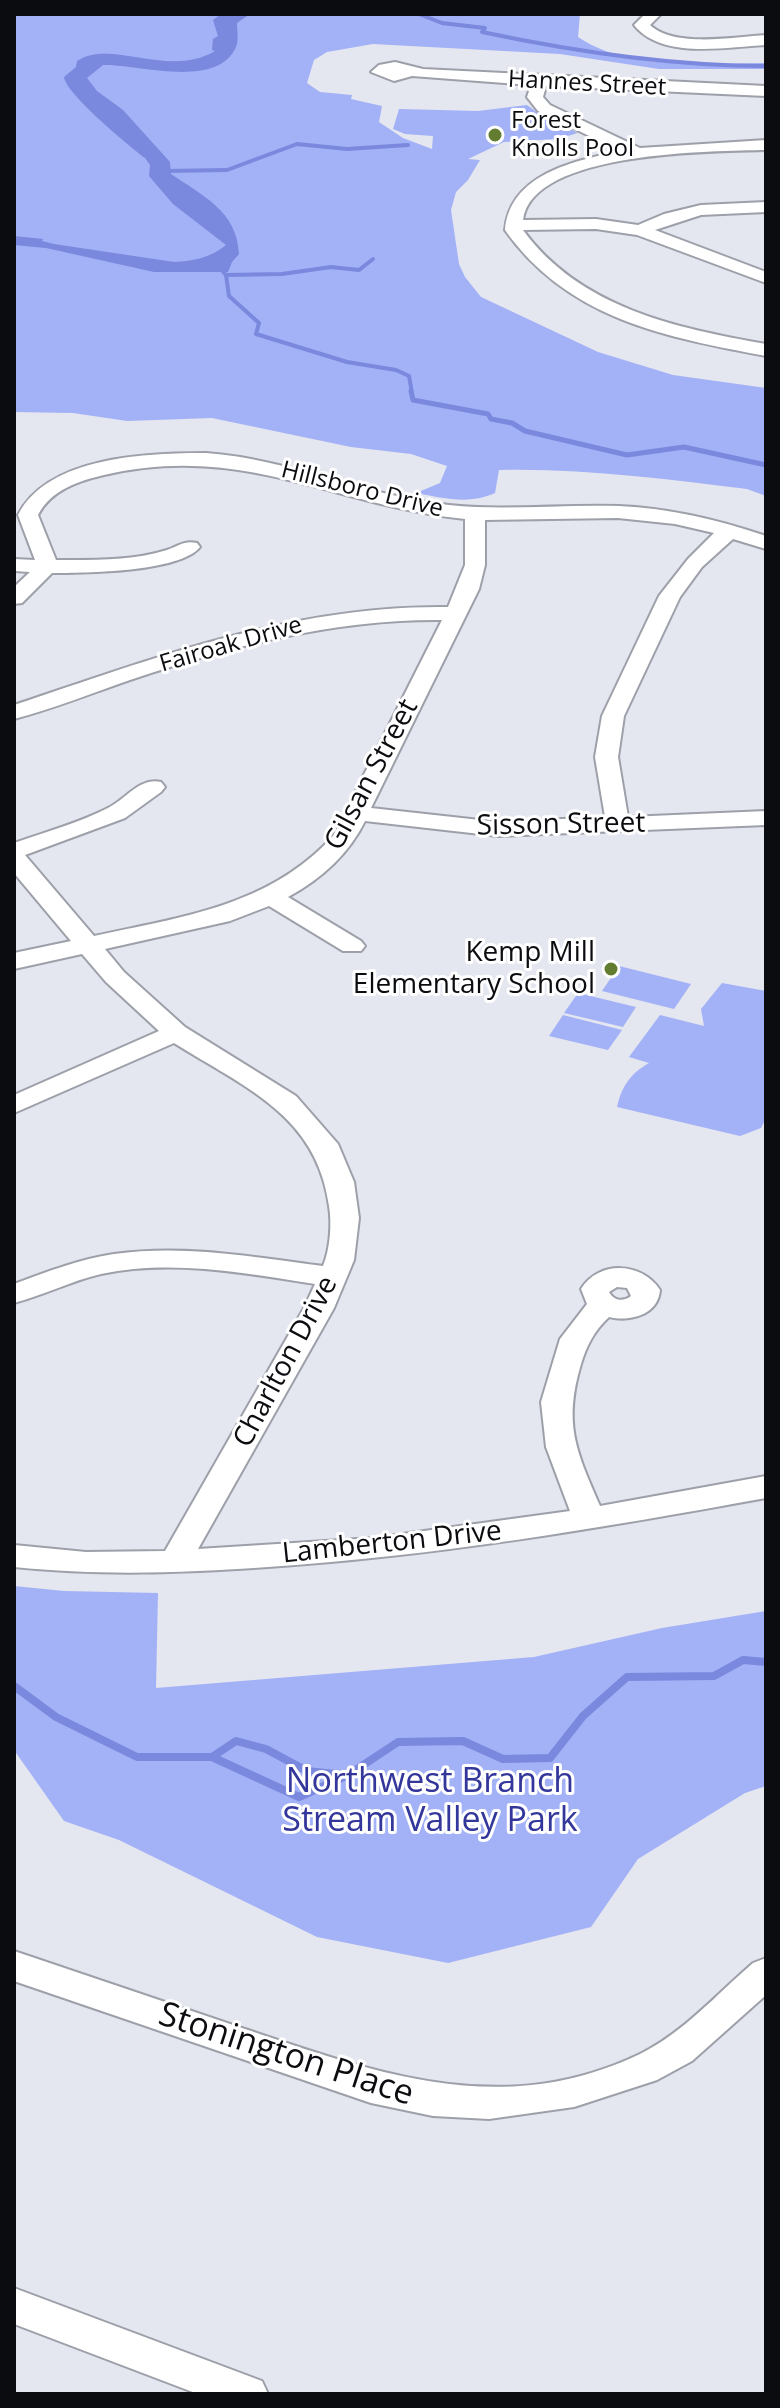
<!DOCTYPE html>
<style>
body{margin:0}
#map{position:relative;width:780px;height:2408px;overflow:hidden;background:#e4e6f0;font-family:"Open Sans",sans-serif}
canvas{display:block}
.frame{position:absolute;inset:0;border:16px solid #0b0c0f;pointer-events:none}
</style>
<div id="map">
<canvas width="780" height="2408"></canvas>
<div class="frame"></div>
</div>
<script>
const context = document.querySelector('canvas').getContext('2d');
context.lineJoin = 'round';
function fillPath(path, color) { context.fillStyle = color; context.fill(path, 'evenodd'); }
function trace(path, color, width, dash) { context.strokeStyle = color; context.lineWidth = width; context.lineCap = dash ? 'butt' : 'round'; context.setLineDash(dash || []); context.stroke(path); }
function write(font, color, halo, rows, align = 'center') {
  context.font = font + ' "Open Sans",sans-serif'; context.lineWidth = 6; context.setLineDash([]); context.textBaseline = 'middle'; context.strokeStyle = halo; context.fillStyle = color; for (const [text, x, y, turn = 0] of rows) {
    context.save(); context.translate(x, y); context.rotate((+turn || 0) * Math.PI / 180); context.textAlign = isNaN(turn) ? turn : align; if (halo) context.strokeText(text, 0, 0); context.fillText(text, 0, 0); context.restore();
  }
}
fillPath(new Path2D(`
 M14,14h566l-2,23c49,34 131,26 188,26v6h-107l-99,-15 -187,-10 -46,8 -13,8 -7,23 13,9 32,3 -1,4 31,7 -3,16 24,16 29,11 1,-13 -28,-2 -12,-5 6,-20 79,2 49,-6 14,10 37,18 -21,6 -53,3 -36,17 12,1 -12,20 -12,12 -5,18 8,54 6,13 16,20 117,55 75,23 93,13v108l-19,-7c-83,-10 -165,-21 -248,-19l-4,23c-27,12 -51,5 -79,0l24,-10 7,-17 -36,-12 -60,-7 -139,-29 -85,3 -54,-8 -59,-1z
 M619,966l72,18 -17,25 -72,-18z
 M722,983l44,8v127l-5,10 -21,8 -123,-29c5,-21 13,-33 32,-44l-20,-6 31,-42 44,11 -3,-17z
 M578,993l58,14 -13,20 -59,-14z
 M563,1015l59,15 -14,20 -59,-14z
 M14,1586l50,5 94,2 -2,95 378,-31 128,-29 104,-17v175l-21,7 -107,66 -47,68 -143,36 -131,-26 -198,-97 -55,-19 -50,-71z`), '#a3b1f6');
fillPath(new Path2D(`
 M221,14h29l-13,9c0,8 2,17 -1,24 -19,43 -98,17 -133,18l-16,13 10,13 26,19 47,52 1,12c32,22 66,37 68,80l-7,8 -4,10h-74l-108,-24 -32,-3v-9l29,3 -1,2 12,3 120,18c20,-1 36,-4 52,-17l-53,-41 -24,-28 1,-11 -5,-7c-17,-13 -79,-64 -81,-81l12,-10 1,-6c35,-23 91,18 138,-10l-3,-1 1,-11 5,-3 -5,-16z`), '#7a88de');
trace(new Path2D(`
 M419,14l23,9 43,5 -3,4c94,20 188,34 284,34
 M165,171l62,-1 70,-26 50,5 61,-4
 M219,267l7,8 3,21 30,27 -3,11 91,28 49,8 13,6 3,17
 M226,275l56,-1 49,-7 28,3 14,-11`), '#7a88de', 4);
trace(new Path2D(`
 M411,391l2,9 75,14 3,5 21,4 13,8 102,24 57,-8 82,18`), '#7a88de', 5);
trace(new Path2D(`
 M14,1686l42,31 81,40h75l87,40 49,-22 50,-33 65,-1 40,18 47,-1 33,-42 44,-39 87,-1 29,-16 23,2
 M212,1757l24,-16 30,8 41,22 37,4`), '#7a88de', 8);
const minor = new Path2D(`
 M645,14h16l-11,11c24,23 85,12 116,10v10c-40,2 -104,15 -132,-20z
 M395,62l28,7 343,17v10l-220,-10 -3,11 7,8 90,43 126,-8v10c-52,1 -234,1 -243,70l73,-1 42,6 26,-11 37,-9 65,-3v10l-65,3 -46,15 111,42v11l-129,-48 -41,-6 -73,1c57,78 153,98 243,114v12c-101,-19 -198,-37 -261,-126 5,-56 69,-69 115,-79l-82,-40 -11,-14 4,-12 -119,-9 -18,5 -23,-9 8,-7z
 M206,453c84,6 160,43 243,52 56,6 113,-1 170,1 50,2 100,14 147,30v13l-33,-10 -31,28 -22,30 -56,119 -6,41 10,60 138,-6v14l-268,11 -133,-15c-17,34 -44,58 -77,76l73,44 4,5 -4,5h-18l-74,-45 -39,15 -125,28 19,23 61,55 111,69 42,48 16,38 5,36 -5,42 -20,48 -136,241 175,-11 197,-27 -24,-64 -5,-45 19,-63 27,-35 -6,-15c18,-29 61,-27 79,1 -2,25 -30,32 -51,27 -15,14 -22,28 -28,47 -18,60 -5,87 19,142l166,-30v22c-165,30 -330,58 -498,69 -86,6 -167,9 -254,0v-22l72,7 79,-1 139,-243 11,-24c-69,-11 -144,-25 -214,-10 -30,7 -57,21 -87,29v-19c32,-12 66,-25 100,-30 70,-10 140,3 209,12 7,-17 9,-42 6,-60 -12,-91 -85,-119 -155,-163l-160,70v-18l145,-64 -53,-49 -24,-28 -68,15v-16l57,-12 -57,-68v-30c31,-11 65,-20 94,-35 18,-9 32,-31 53,-26l4,5 -4,5 -36,26 -100,37 69,81c87,-19 176,-30 239,-100l109,-216c-109,-1 -209,26 -312,60 -38,13 -77,29 -116,39v-14c144,-48 280,-100 434,-98l17,-42v-46c-131,-13 -222,-77 -361,-44 -26,6 -53,15 -66,40l18,45c36,0 77,1 111,-10 11,-4 18,-10 30,-7l3,4c-20,25 -115,26 -148,26l-30,30 -8,1v-17l16,-15 -16,-1v-12l21,1 -17,-45c30,-59 130,-62 188,-62zM618,518l57,6 39,9 -26,26 -29,37 -57,120 -7,41 10,60 -107,5 -127,-14 108,-219 6,-24v-45zM617,1287l10,1 4,8c-8,6 -17,5 -22,-4z
 M14,1951c75,25 150,51 225,76 135,45 261,94 401,27 43,-21 77,-60 113,-91l13,-5v37l-74,66 -35,19 -83,27 -85,12 -56,-3 -62,-13 -357,-122z
 M14,2288l248,93 6,13h-70l-184,-70z`);
trace(minor, '#9da0a9', 4);
fillPath(minor, '#fff');
for (const [x, y, r, color] of [
 [495,135,8,"#637d30"],
 [611,969,8,"#637d30"]
]) { const dot = new Path2D(); dot.arc(x, y, r, 0, 2 * Math.PI); context.fillStyle = color; context.fill(dot); trace(dot, '#fff', 3); }
write('24px', '#0b0c0f', '#fff', [
 ["Hannes Street",587,84,3],
 ["Hillsboro Drive",362,490,14],
 ["Fairoak Drive",231,645,-16]
]);
write('24px', '#0b0c0f', '#fff', [
 ["Forest",511,121],
 ["Knolls Pool",511,149]
], 'left');
write('28px', '#0b0c0f', '#fff', [
 ["Gilsan Street",372,775,-62],
 ["Sisson Street",561,825,-1],
 ["Charlton Drive",286,1362,-62],
 ["Lamberton Drive",392,1543,-6]
]);
write('28px', '#0b0c0f', '#fff', [
 ["Kemp Mill",595,953],
 ["Elementary School",595,985]
], 'right');
write('34px', '#33369a', '#fff', [
 ["Northwest Branch",430,1782],
 ["Stream Valley Park",430,1821]
]);
write('34px', '#0b0c0f', '#fff', [
 ["Stonington Place",286,2055,18]
]);
</script>
